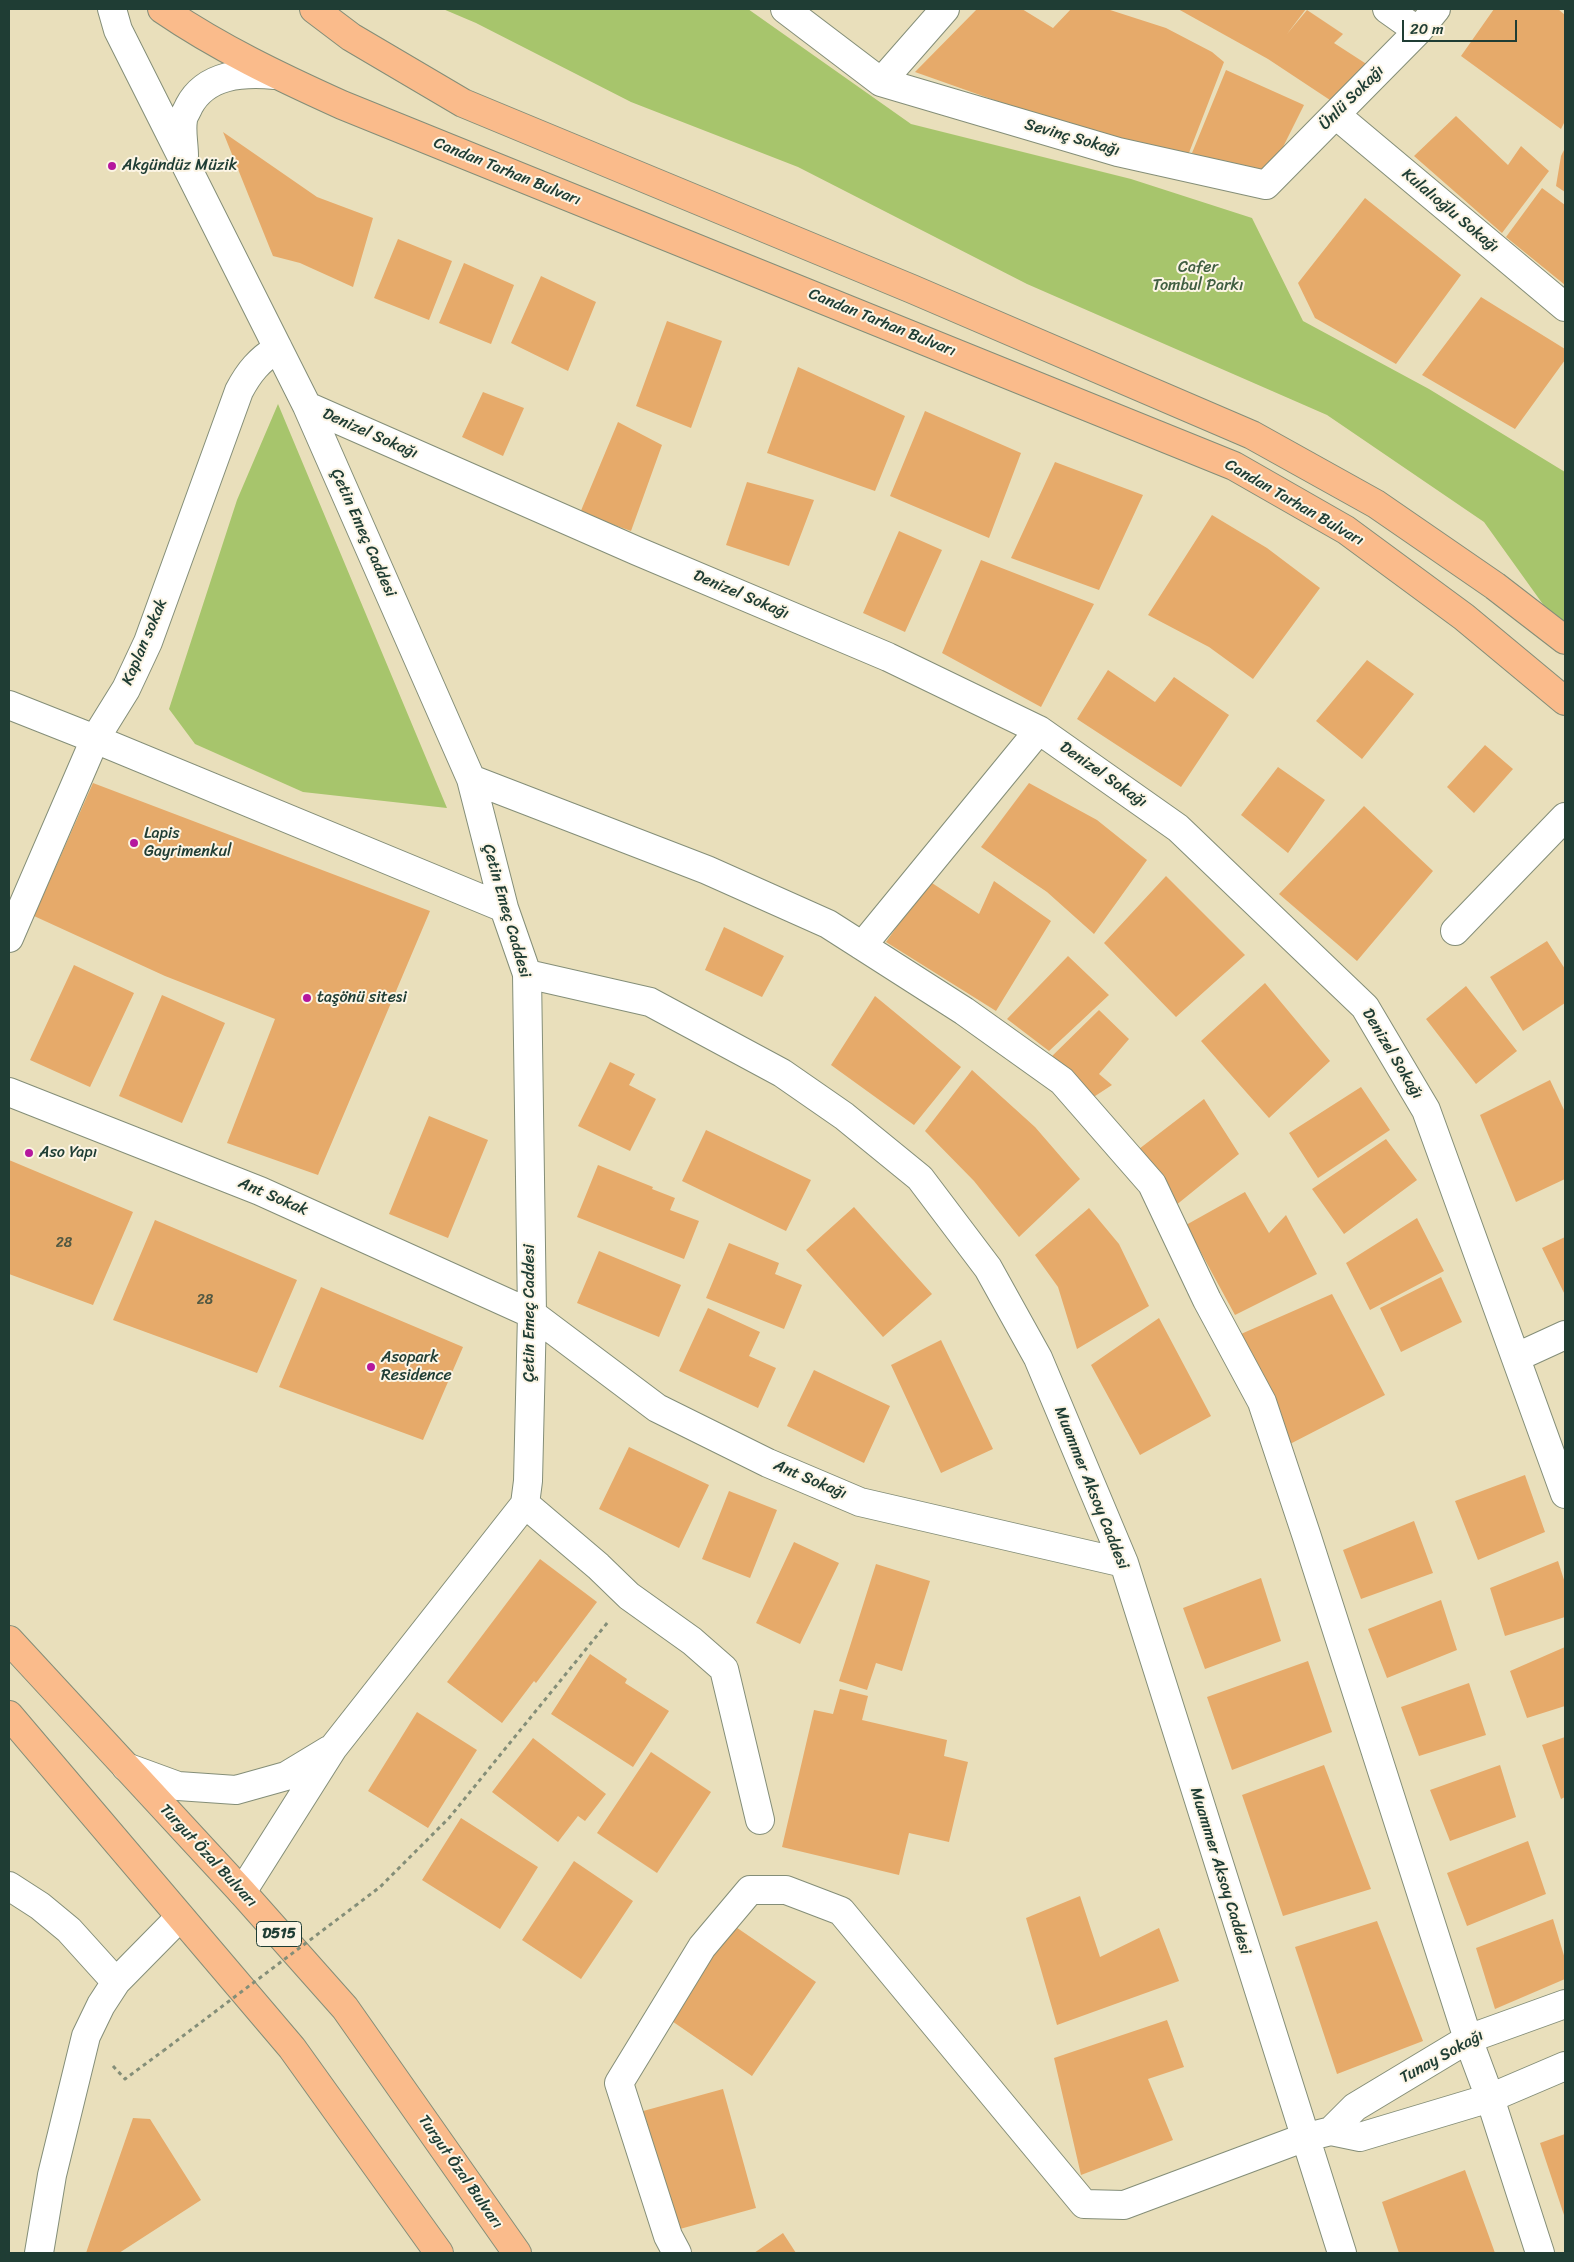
<!DOCTYPE html>
<meta charset="utf-8">
<style>
body{margin:0}
#map{position:relative;width:1574px;height:2262px;overflow:hidden;background:#e9dfbb;font-family:Sriracha,sans-serif}
canvas{display:block}
.frame{position:absolute;inset:0;border:10px solid #1f3d34;pointer-events:none}
.scale{position:absolute;left:1402px;top:20px;width:115px;height:22px;box-sizing:border-box;border:2px solid #1f3d34;border-top:0;padding-left:6px;font-size:15px;line-height:18px;white-space:nowrap;color:#1f3d34;-webkit-text-stroke:4px #fcf5e5;paint-order:stroke}
</style>
<div id="map">
<canvas width="1574" height="2262"></canvas>
<div class="frame"></div>
<div class="scale">20 m</div>
</div>
<script>
const context = document.querySelector('canvas').getContext('2d');
context.lineJoin = 'round';
function fillPath(path, color) { context.fillStyle = color; context.fill(path, 'evenodd'); }
function trace(path, color, width, dash) { context.strokeStyle = color; context.lineWidth = width; context.lineCap = dash ? 'butt' : 'round'; context.setLineDash(dash || []); context.stroke(path); }
function write(font, color, halo, rows, align = 'center') {
  context.font = font + ' Sriracha,sans-serif'; context.lineWidth = 4; context.setLineDash([]); context.textBaseline = 'middle'; context.strokeStyle = halo; context.fillStyle = color; for (const [text, x, y, turn = 0] of rows) {
    context.save(); context.translate(x, y); context.rotate((+turn || 0) * Math.PI / 180); context.textAlign = isNaN(turn) ? turn : align; if (halo) context.strokeText(text, 0, 0); context.fillText(text, 0, 0); context.restore();
  }
}
fillPath(new Path2D(`
 M443,9h305l163,115 220,55 121,39 51,103 126,68 136,83v163l-81,-113 -157,-107 -300,-131 -229,-117 -167,-65 -155,-79z
 M278,404l169,404 -144,-16 -108,-48 -26,-35 68,-209z`), '#a7c56c');
fillPath(new Path2D(`
 M977,9h45l31,19 18,-19h36l59,19 46,24 12,10 -37,96 -63,-12 -209,-74z
 M1178,9h128l-19,25 20,-24 36,24 -9,9 34,22 -35,37 -65,-43z
 M1494,9h64l7,6v106l-4,8 -100,-73z
 M1226,70l78,35 -32,64 -36,1 -44,-17z
 M1456,116l52,49 13,-19 28,25 -47,62 -88,-77z
 M223,132l94,65 56,21 -20,69 -53,-24 -27,-7z
 M1565,148v44l-9,-6 5,-30z
 M1542,188l23,17v80l-59,-48z
 M1365,198l96,77 -65,89 -81,-46 -17,-35z
 M398,239l54,22 -23,59 -55,-22z
 M464,263l50,22 -23,59 -52,-21z
 M541,276l55,26 -28,69 -57,-28z
 M1481,297l84,52v11l-50,69 -93,-54z
 M667,321l55,20 -31,87 -55,-22z
 M798,367l107,49 -30,75 -108,-38z
 M483,392l41,16 -21,48 -41,-19z
 M925,411l96,42 -32,85 -99,-42z
 M618,422l44,23 -31,86 -51,-18z
 M1055,462l88,33 -44,95 -88,-32z
 M747,482l67,18 -25,66 -63,-21z
 M1212,515l55,33 53,40 -67,91 -44,-32 -61,-32z
 M899,531l43,19 -37,82 -42,-19z
 M981,560l113,44 -53,103 -99,-54z
 M1367,660l47,34 -52,65 -46,-38z
 M1108,670l47,32 19,-25 55,38 -48,72 -104,-68z
 M1485,745l28,24 -39,44 -27,-26z
 M1278,767l47,33 -37,53 -47,-38z
 M93,783l337,128 -112,264 -91,-32 48,-124 -110,-43 -131,-60z
 M1029,783l68,37 50,40 -53,74 -47,-42 -66,-45z
 M1364,806l69,65 -76,90 -78,-67z
 M1166,876l79,79 -69,62 -72,-74z
 M929,881l50,33 15,-33 57,40 -55,90 -110,-69z
 M724,927l60,29 -22,41 -57,-27z
 M1547,941l18,28v34l-42,28 -33,-54z
 M1068,956l41,39 -60,56 -42,-32z
 M74,965l60,28 -44,94 -60,-27z
 M1265,983l65,78 -61,57 -68,-77z
 M1466,986l51,65 -41,33 -50,-65z
 M162,995l63,28 -43,100 -63,-27z
 M875,996l86,71 -47,58 -83,-60z
 M1099,1010l30,29 -30,35 13,11 -23,15 -42,-39z
 M610,1062l25,12 -6,11 27,14 -26,52 -52,-25z
 M972,1070l63,57 45,52 -61,58 -45,-56 -49,-50z
 M1550,1080l15,32v67l-49,23 -36,-87z
 M1361,1087l29,43 -72,48 -29,-45z
 M1204,1099l35,55 -64,52 -36,-57z
 M429,1116l59,24 -40,98 -59,-24z
 M706,1130l105,50 -25,51 -104,-50z
 M1386,1139l31,41 -73,54 -32,-45z
 M9,1160l124,52 -40,93 -84,-31z
 M598,1165l55,22 -1,2 23,9 -5,12 29,11 -15,38 -107,-42z
 M1245,1192l24,41 17,-18 31,59 -82,41 -49,-90z
 M854,1207l78,87 -49,43 -77,-87z
 M1089,1208l30,36 30,62 -72,43 -19,-62 -23,-32z
 M1417,1218l27,53 -74,39 -24,-47z
 M155,1220l142,60 -40,93 -144,-53z
 M1565,1237v58l-23,-47z
 M729,1243l50,20 -4,11 27,11 -18,44 -78,-31z
 M599,1251l82,34 -22,52 -82,-34z
 M1441,1277l21,45 -61,30 -21,-44z
 M321,1287l142,60 -40,93 -144,-53z
 M1332,1294l53,101 -95,49 -49,-110z
 M708,1308l52,24 -11,24 27,12 -18,40 -79,-37z
 M1159,1318l52,98 -71,39 -49,-90z
 M941,1340l52,109 -52,24 -50,-108z
 M814,1370l76,36 -26,57 -77,-37z
 M629,1447l80,38 -30,63 -80,-39z
 M1525,1475l20,57 -67,28 -23,-59z
 M729,1491l48,19 -27,68 -48,-19z
 M1414,1521l19,52 -72,26 -18,-49z
 M794,1542l45,21 -39,81 -44,-21z
 M540,1559l57,43 -61,81 -2,-2 -32,42 -55,-41z
 M1558,1561l7,22v34l-60,19 -15,-48z
 M876,1564l54,17 -28,90 -26,-8 -9,27 -28,-9z
 M1261,1578l20,63 -76,28 -22,-61z
 M1441,1600l16,50 -70,28 -19,-49z
 M1565,1647v59l-38,12 -17,-47z
 M590,1654l37,25 -2,4 44,28 -36,56 -82,-53z
 M1308,1661l24,71 -100,38 -25,-73z
 M1469,1683l17,52 -67,21 -18,-49z
 M840,1689l28,7 -6,24 85,20 -3,16 24,6 -19,80 -40,-9 -10,42 -117,-28 32,-137 19,4z
 M417,1712l60,38 -49,78 -60,-37z
 M1565,1737v60l-4,2 -19,-54z
 M533,1738l73,56 -21,27 -7,-5 -20,26 -66,-50z
 M651,1752l60,40 -54,81 -60,-40z
 M1324,1765l47,124 -88,27 -41,-121z
 M1500,1765l16,52 -66,24 -20,-51z
 M461,1818l77,49 -38,62 -78,-49z
 M1528,1841l18,53 -79,32 -20,-53z
 M574,1861l59,40 -52,78 -59,-39z
 M1080,1896l20,61 59,-29 20,53 -122,44 -31,-107z
 M1553,1919l12,40v20l-70,30 -19,-61z
 M1377,1921l46,120 -86,33 -42,-127z
 M730,1923l86,59 -64,94 -86,-59z
 M1167,2020l17,47 -36,12 25,61 -92,35 -27,-117z
 M723,2089l33,119 -87,24 -33,-119z
 M133,2118l17,1 51,81 -82,53h-33z
 M1565,2134v84l-25,-75z
 M1465,2170l30,83h-96l-17,-51z
 M783,2233l13,20h-42z`), '#e6aa6a');
const minor = new Path2D(`
 M112,9l6,21 189,376 164,373 33,129 23,66 5,340 -4,167 -3,23 -192,244 -91,144
 M785,9l96,73 237,70 148,33 152,-154 18,-22
 M1387,9l31,22
 M881,82l64,-73
 M1336,115l229,192
 M184,156c0,-12 -3,-25 -1,-36 0,-4 4,-9 6,-14 17,-32 54,-34 86,-31
 M307,406l330,145 251,106 151,73 139,98 187,179 61,103 139,384
 M9,705l86,34 409,169
 M471,779l236,91 121,54 136,87 98,70 90,103 55,116 55,102 44,132 162,505 22,59 50,155
 M1455,931l110,-114
 M9,938l86,-199 31,-50 22,-47 91,-251c10,-19 20,-31 39,-43
 M862,946l177,-216
 M527,974l123,28 132,71 62,43 76,62 68,90 50,90 86,205 218,690
 M9,1092l251,99 272,123 125,94 111,55 92,39 264,61
 M1517,1357l48,-22
 M525,1504l73,62 31,30 63,45 32,28 36,151
 M126,1767l52,19 58,4 50,-14 43,-26
 M9,1886l31,20 29,24 47,52
 M1331,2131l24,-24 113,-68 97,-35
 M39,2253l13,-78 34,-139 15,-31 15,-23 64,-65
 M677,2253l-9,-17 -49,-153 83,-136 48,-57h36l55,21 243,293 40,1 179,-67 28,-7 29,6 130,-39 75,-32`);
const major = new Path2D(`
 M162,9c57,39 118,68 180,96l892,361 112,64 118,87 101,84
 M314,9l37,28 112,66 449,186 340,146 124,69 119,82 70,54`);
const highway = new Path2D(`
 M9,1640l233,252 103,116 172,245
 M9,1715l283,333 147,205`);
trace(minor, '#848e78', 30);
trace(major, '#848e78', 30);
trace(highway, '#848e78', 30);
trace(new Path2D(`
 M355,1906l25,-19 69,-69 159,-196
 M113,2066l12,13 38,-28`), '#848e78', 3, [4, 4]);
trace(minor, '#fff', 28);
trace(major, '#fabb8b', 28);
trace(highway, '#fabb8b', 28);
trace(new Path2D(`
 M163,2051l192,-145`), '#848e78', 3, [4, 4]);
for (const [x, y, r, color] of [
 [112,166,5,"#b5179e"],
 [134,843,5,"#b5179e"],
 [307,998,5,"#b5179e"],
 [29,1153,5,"#b5179e"],
 [371,1367,5,"#b5179e"]
]) { const dot = new Path2D(); dot.arc(x, y, r, 0, 2 * Math.PI); context.fillStyle = color; context.fill(dot); trace(dot, '#fcf5e5', 2); }
write('14px', '#515842', null, [
 ["28",64,1243],
 ["28",205,1300]
]);
for (const [x, y, w] of [
 [279,1934,45]
]) { const box = new Path2D(); box.roundRect(x - w / 2, y - 12.5, w, 25, 4); context.fillStyle = '#fcf5e5'; context.fill(box); trace(box, '#1f3d34', 1); }
write('bold 15px', '#1f3d34', null, [
 ["D515",279,1934]
]);
write('16px', '#1f3d34', '#fcf5e5', [
 ["Ünlü Sokağı",1352,98,-45],
 ["Sevinç Sokağı",1072,138,16],
 ["Candan Tarhan Bulvarı",507,172,22],
 ["Kulalıoğlu Sokağı",1450,211,40],
 ["Candan Tarhan Bulvarı",882,323,22],
 ["Denizel Sokağı",370,434,24],
 ["Candan Tarhan Bulvarı",1294,503,30],
 ["Çetin Emeç Caddesi",363,533,66],
 ["Denizel Sokağı",741,595,23],
 ["Kaplan sokak",145,642,-67],
 ["Denizel Sokağı",1103,775,35],
 ["Çetin Emeç Caddesi",506,911,74],
 ["Denizel Sokağı",1392,1054,59],
 ["Ant Sokak",273,1197,23],
 ["Çetin Emeç Caddesi",530,1313,-90],
 ["Ant Sokağı",810,1480,23],
 ["Muammer Aksoy Caddesi",1091,1488,68],
 ["Turgut Özal Bulvarı",208,1856,47],
 ["Muammer Aksoy Caddesi",1220,1871,73],
 ["Tunay Sokağı",1442,2057,-29],
 ["Turgut Özal Bulvarı",460,2172,55]
]);
write('16px', '#1f3d34', '#fcf5e5', [
 ["Akgündüz Müzik",122,166],
 ["Lapis",144,834],
 ["Gayrimenkul",144,852],
 ["taşönü sitesi",317,998],
 ["Aso Yapı",39,1153],
 ["Asopark",381,1358],
 ["Residence",381,1376]
], 'left');
write('16px', '#415f42', '#fcf5e5', [
 ["Cafer",1198,268],
 ["Tombul Parkı",1198,286]
]);
</script>
